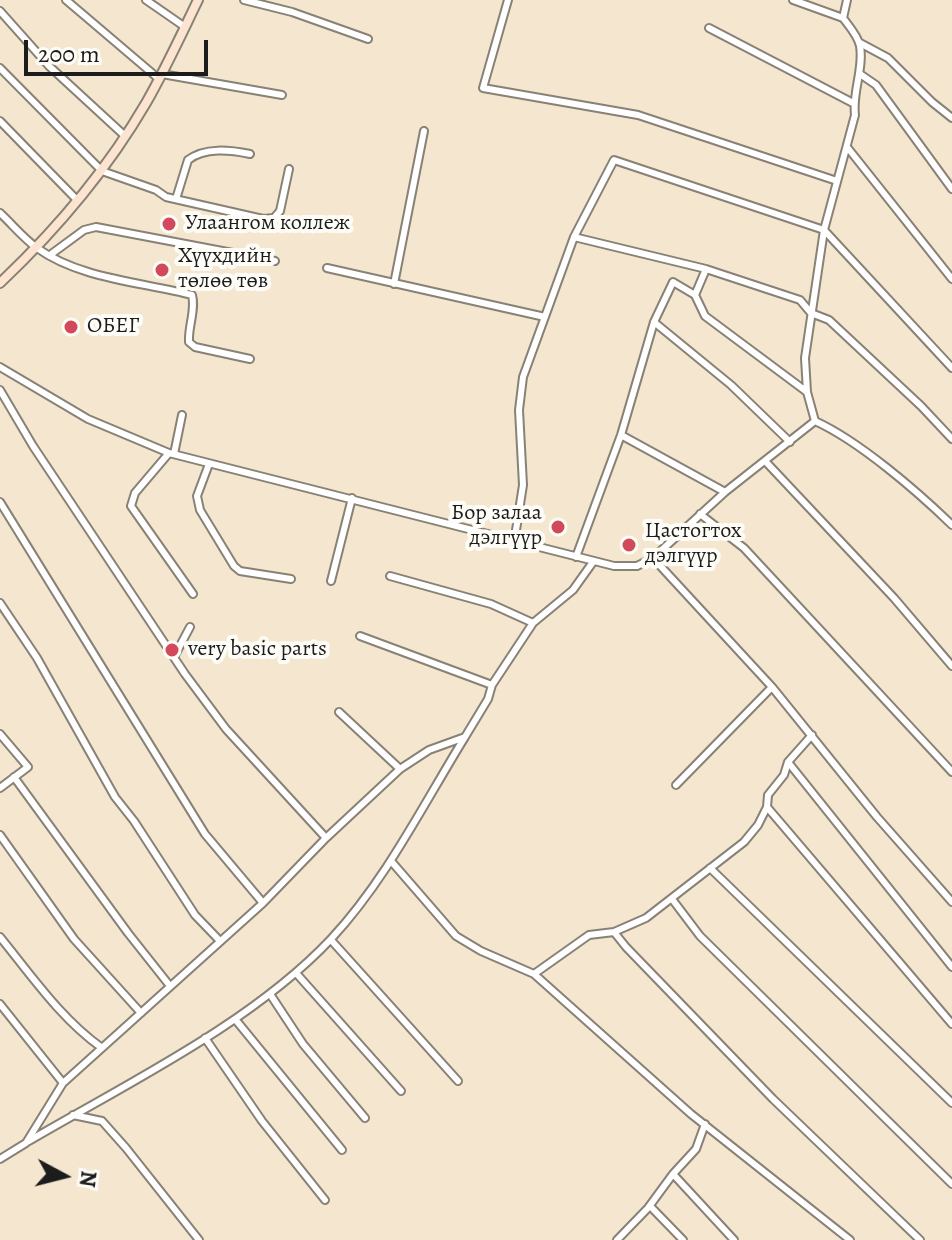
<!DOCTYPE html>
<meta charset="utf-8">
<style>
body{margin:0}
#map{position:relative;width:952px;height:1240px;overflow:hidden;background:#f5e6cf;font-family:Alegreya,serif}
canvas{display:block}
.north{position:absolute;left:24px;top:1136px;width:80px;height:80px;-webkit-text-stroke:6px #fdfcf7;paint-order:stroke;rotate:97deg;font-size:22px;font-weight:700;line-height:32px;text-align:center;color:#1c1c1c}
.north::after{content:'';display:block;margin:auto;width:28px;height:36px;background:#1c1c1c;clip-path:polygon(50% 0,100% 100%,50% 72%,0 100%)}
.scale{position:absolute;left:24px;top:40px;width:184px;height:36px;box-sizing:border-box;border:4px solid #1c1c1c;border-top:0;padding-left:10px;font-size:24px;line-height:28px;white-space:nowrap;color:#1c1c1c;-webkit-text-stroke:6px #fdfcf7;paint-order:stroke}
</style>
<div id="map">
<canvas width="952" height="1240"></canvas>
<div class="north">N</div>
<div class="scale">200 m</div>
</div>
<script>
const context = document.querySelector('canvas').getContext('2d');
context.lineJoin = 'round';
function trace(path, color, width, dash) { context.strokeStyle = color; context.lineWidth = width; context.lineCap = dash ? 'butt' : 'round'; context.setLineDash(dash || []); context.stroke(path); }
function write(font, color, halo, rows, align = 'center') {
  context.font = font + ' Alegreya,serif'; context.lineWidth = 8; context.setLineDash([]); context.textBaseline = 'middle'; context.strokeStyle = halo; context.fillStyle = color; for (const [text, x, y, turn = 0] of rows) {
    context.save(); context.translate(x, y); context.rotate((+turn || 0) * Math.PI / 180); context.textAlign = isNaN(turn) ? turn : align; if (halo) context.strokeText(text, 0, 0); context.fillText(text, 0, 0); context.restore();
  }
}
const street = new Path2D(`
 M66,0l93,79
 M146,0l39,27
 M244,0l48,12 76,27
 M508,0l-25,88 155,27 199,66
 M793,0l50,18
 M0,11l49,55 76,70
 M709,28l144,75
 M860,43l28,15 44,44 20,16
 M0,68l102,103 54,19 10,7 97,22 11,-1 6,-7 9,-42
 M162,74l120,21
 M860,74l16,11 76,104
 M0,121l77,79
 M847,147l105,132
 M176,199l12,-39c17,-13 42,-10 62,-6
 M0,213c12,11 23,25 37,35 43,31 105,34 155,47 4,15 -4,31 -3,47l6,5 55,12
 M574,237l132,32 94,31 11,13 18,7 92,86 31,33
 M50,255l34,-25 12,-3 179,34
 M327,268l218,49
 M394,284l30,-153
 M695,295l10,21 102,76
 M654,322l77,63 59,57
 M0,367l88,52 81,34 445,113h23l16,-8 72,-66 90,-71c44,20 102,70 137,104
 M0,390l33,56 152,228 41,55 100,109
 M815,421l-8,-29 -2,-34 19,-128 31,-115c-3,-23 9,-46 5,-69 -2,-10 -11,-20 -17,-28l4,-18
 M621,435l104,57
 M169,453l-34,40 -4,13 62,88
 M174,454l8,-39
 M766,462l128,136 58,68
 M209,464l-12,32 3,14 34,56 6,5 51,8
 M0,502l205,332 58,69
 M700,514l44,34 208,224
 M514,543l9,-58 -4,-75 4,-33 51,-140 40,-77 210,70 128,138
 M576,557l45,-122 33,-113 19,-40 22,13 11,-26
 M653,558l119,129 105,130 75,85
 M390,576l101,28 42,19
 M331,581l21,-83
 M0,603l37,55 78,139 19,24 61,94 25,26
 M360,636l132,49
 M174,657l16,-30
 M339,712l61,57
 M0,734l28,33 -28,21
 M812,735l-24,27 164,205
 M14,777l114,156 42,53
 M676,785l96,-98
 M767,807l185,217
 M0,835l74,104 67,74
 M391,861l65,75 25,15 53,23 157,140 159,126
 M710,868l242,235
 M672,899l28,37 252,248
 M614,932l12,15 147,152 147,141
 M0,937c31,38 61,82 102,111
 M331,940l127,141
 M296,973l105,118
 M534,974l55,-39 25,-3 32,-14 98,-76 14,-17 9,-18 1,-12 16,-20 4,-13
 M270,994l33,50 62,74
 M0,1004l63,79
 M235,1019l107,131
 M205,1038l57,83 63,79
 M73,1115l29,6 24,27 73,92
 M29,1141c99,-58 223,-118 302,-202 55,-59 92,-134 134,-202
 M0,1159l26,-16 37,-60 200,-180 63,-65 74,-69 29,-19 36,-13 23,-38 4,-14 41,-62 40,-33 20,-28
 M673,1174l61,66
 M650,1206l33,34
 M617,1240l31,-32 25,-34 23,-25 9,-25`);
const secondary = new Path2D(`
 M0,283c56,-53 107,-113 146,-180 19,-33 35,-68 52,-103`);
trace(street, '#888176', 10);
trace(secondary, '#888176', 12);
trace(street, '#fff', 6);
trace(secondary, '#fde4d0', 8);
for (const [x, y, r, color] of [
 [169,224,8,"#d1495b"],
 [162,270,8,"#d1495b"],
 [71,327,8,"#d1495b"],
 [558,527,8,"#d1495b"],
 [629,545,8,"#d1495b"],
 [172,650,8,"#d1495b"]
]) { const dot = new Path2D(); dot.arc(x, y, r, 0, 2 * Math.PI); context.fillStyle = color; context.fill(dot); trace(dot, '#fdfcf7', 3); }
write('22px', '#1c1c1c', '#fdfcf7', [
 ["Улаангом коллеж",185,224],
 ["Хүүхдийн",178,257],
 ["төлөө төв",178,282],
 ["ОБЕГ",87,327],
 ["Бор залаа",542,514,"right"],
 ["дэлгүүр",542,539,"right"],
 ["Цастогтох",645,532],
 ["дэлгүүр",645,557],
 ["very basic parts",188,650]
], 'left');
</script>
